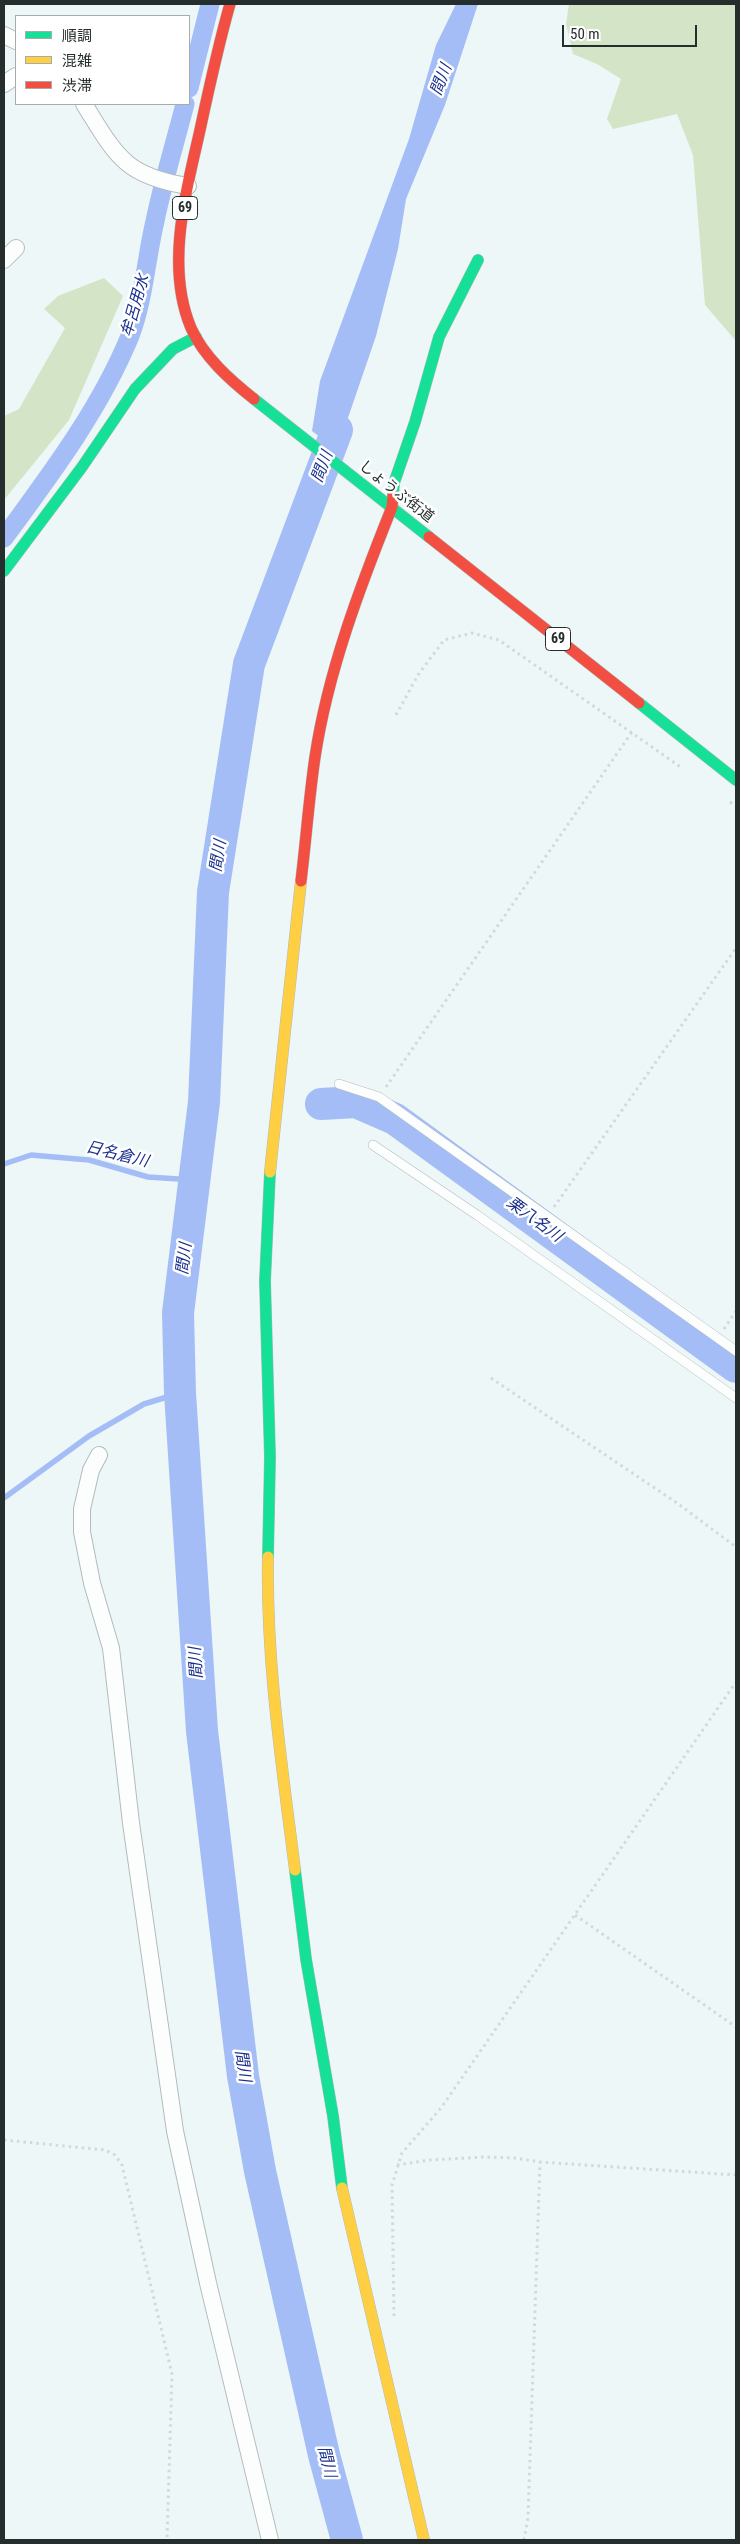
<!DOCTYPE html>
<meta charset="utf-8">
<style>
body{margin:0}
#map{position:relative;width:740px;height:2544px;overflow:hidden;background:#edf7f7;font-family:"Roboto Condensed","Noto Sans JP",sans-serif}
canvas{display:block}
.frame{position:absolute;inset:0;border:5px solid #262d2d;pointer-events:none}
.legend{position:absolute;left:15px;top:15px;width:175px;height:90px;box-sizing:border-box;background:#fff;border:1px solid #a8abab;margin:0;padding:6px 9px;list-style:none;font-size:15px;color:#262d2d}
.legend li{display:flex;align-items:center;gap:10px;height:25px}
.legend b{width:25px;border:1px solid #a8abab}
.scale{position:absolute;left:562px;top:25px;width:135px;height:22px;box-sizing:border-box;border:2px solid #262d2d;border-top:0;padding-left:6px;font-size:15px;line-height:18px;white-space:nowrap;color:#262d2d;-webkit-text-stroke:4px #fff;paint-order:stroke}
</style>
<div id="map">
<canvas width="740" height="2544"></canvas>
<div class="frame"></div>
<ul class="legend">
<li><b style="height:6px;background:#16e098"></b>順調</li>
<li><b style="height:6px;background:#ffcf43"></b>混雑</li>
<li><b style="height:6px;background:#f24e42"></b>渋滞</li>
</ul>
<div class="scale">50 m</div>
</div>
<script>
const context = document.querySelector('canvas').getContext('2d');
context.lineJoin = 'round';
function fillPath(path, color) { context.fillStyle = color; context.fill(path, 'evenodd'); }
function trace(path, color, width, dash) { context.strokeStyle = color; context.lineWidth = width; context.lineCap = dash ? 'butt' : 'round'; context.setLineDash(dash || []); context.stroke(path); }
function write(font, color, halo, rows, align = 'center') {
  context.font = font + ' "Roboto Condensed","Noto Sans JP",sans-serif'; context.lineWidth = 5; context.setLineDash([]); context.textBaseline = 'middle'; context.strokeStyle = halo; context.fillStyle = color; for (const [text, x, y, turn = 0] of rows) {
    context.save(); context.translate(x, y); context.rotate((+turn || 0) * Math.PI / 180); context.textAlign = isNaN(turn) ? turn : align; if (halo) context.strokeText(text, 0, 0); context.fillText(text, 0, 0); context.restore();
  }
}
fillPath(new Path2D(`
 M569,4h167v337l-31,-36 -12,-150 -16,-41 -64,15 -6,-10 14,-40 -24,-15 -24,-10 -7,-30z
 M104,278l19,18 -54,124 -65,80v-84l15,-7 46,-81 -21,-19 14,-13z`), '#d3e4c7');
fillPath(new Path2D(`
 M456,4h22l-33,101 -39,94 -8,50 -22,87 -39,114 -25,-19 8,-50 89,-242 27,-94z`), '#a4bdf6');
trace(new Path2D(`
 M4,1164l27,-9 58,5 59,17 46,3
 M4,1498l85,-62 55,-32 36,-11`), '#a4bdf6', 5.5);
trace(new Path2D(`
 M189,88l21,-84
 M4,538c47,-64 96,-129 126,-202 14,-37 16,-77 25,-115 8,-39 20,-78 30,-117`), '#a4bdf6', 19);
trace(new Path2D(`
 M337,430l-88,234 -36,228 -9,210 -26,211 2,80 22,338 41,345 17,95 64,284 23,85
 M321,1104l35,-2 39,17 341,248`), '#a4bdf6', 32);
const lane = new Path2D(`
 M339,1084l40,13 357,254
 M373,1145l104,70 259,183`);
const street = new Path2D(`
 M4,35l12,6
 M4,84l12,-8
 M84,104c32,51 40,72 104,82
 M4,260l12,-12
 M99,1455l-8,15 -9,39v23l10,51 19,65 20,175 44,308 33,152 62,257`);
const fast = new Path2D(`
 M254,399l175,138
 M393,496l1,-13 21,-61 24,-85 39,-77
 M4,571l78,-104 53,-78 38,-40 23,-12
 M639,703l97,77
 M268,1557l2,-100 -5,-176 5,-109
 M295,1870l11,89 27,157 9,72`);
const slow = new Path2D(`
 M270,1172l31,-291
 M268,1557c-2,104 14,209 27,313
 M342,2188l82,352`);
const jam = new Path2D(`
 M230,4c-12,42 -21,84 -30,126 -14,63 -35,136 -9,198 13,29 39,52 63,71
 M429,537l210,166
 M301,881c5,-41 8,-83 14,-124 13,-86 45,-170 77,-250l1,-11`);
trace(lane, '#b3baba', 10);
trace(street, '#b3baba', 18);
trace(fast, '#b3baba', 12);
trace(slow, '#b3baba', 12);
trace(jam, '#b3baba', 12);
trace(new Path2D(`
 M396,715l22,-40 26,-35 28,-7 27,7 183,128
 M730,802l6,4
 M386,1087l246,-355
 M554,1207l182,-259
 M724,1329l12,-18
 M491,1378l186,125 59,44
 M575,1915l161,112
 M4,2140l101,10 10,5 7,10 50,209 -5,166
 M397,2165l33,-5 55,-3 30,1 25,4 196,13
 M394,2316l-2,-131 10,-32 39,-45 295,-426
 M524,2540l4,-23 12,-355`), '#d5d8d8', 3, [2.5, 4]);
trace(lane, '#fcfefe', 9);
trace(street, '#fcfefe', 16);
trace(fast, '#16e098', 11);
trace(slow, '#ffcf43', 11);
trace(jam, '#f24e42', 11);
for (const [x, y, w] of [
 [185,208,25],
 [558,639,25]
]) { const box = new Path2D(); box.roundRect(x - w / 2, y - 11.5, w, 23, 4); context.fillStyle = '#fff'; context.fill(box); trace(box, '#262d2d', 1); }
write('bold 14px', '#262d2d', null, [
 ["69",185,208],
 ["69",558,639]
]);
write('15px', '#262d2d', '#fff', [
 ["しょうぶ街道",396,492,38]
]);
write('italic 16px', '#1b318d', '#fff', [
 ["間川",442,80,-69],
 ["牟呂用水",136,306,-74],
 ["間川",323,467,-69],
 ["間川",219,856,-81],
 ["日名倉川",117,1155,14],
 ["栗八名川",534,1220,36],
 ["間川",185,1259,-83],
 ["間川",197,1663,-94],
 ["間川",242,2066,82],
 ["間川",326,2462,76]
]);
</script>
